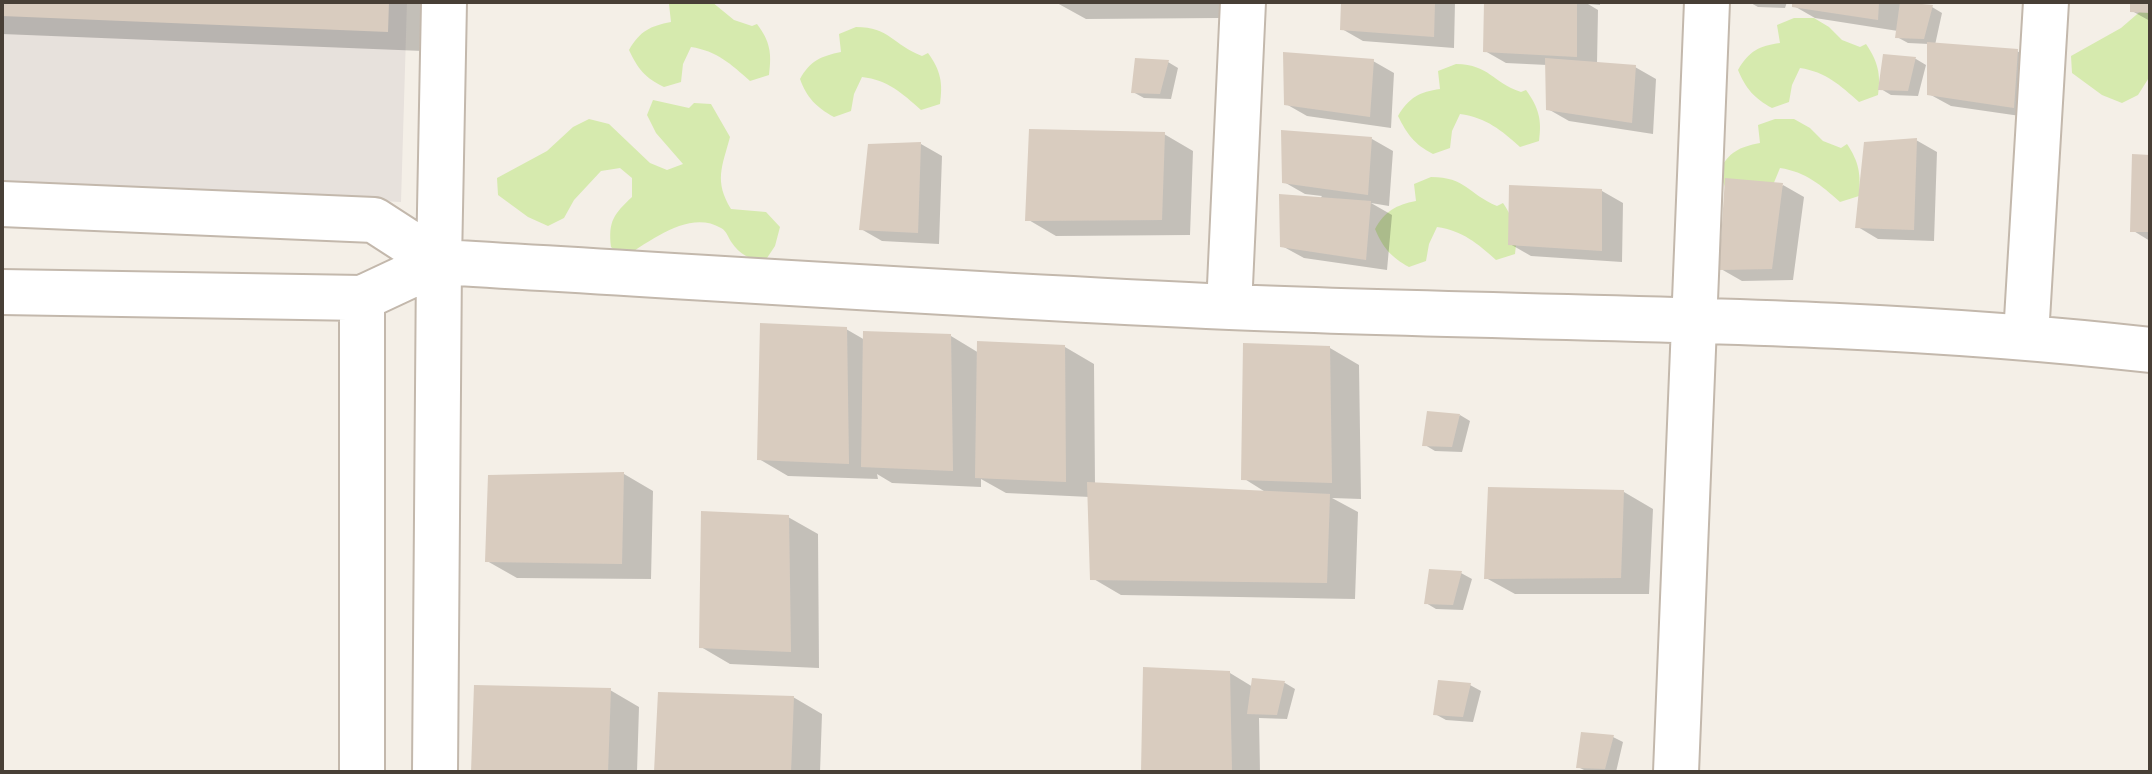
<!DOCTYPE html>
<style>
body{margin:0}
#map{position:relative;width:2152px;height:774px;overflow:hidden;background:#f4efe7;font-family:"IBM Plex Sans",sans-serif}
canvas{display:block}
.frame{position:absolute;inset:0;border:4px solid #483f36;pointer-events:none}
</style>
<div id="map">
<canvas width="2152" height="774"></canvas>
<div class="frame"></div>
</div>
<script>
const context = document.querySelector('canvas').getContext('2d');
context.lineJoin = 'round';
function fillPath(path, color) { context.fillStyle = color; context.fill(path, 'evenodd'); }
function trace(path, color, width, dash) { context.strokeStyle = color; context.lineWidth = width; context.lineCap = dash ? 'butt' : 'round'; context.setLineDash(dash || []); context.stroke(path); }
fillPath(new Path2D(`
 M2,2h405l-6,200 -399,-18z`), '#e7e1dc');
fillPath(new Path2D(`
 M674,2h38l22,18 18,6 5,-2c13,17 15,29 12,51l-19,6c-19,-17 -33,-30 -59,-34l-8,17 -2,18 -17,5c-19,-9 -26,-18 -35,-37 11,-19 21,-24 42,-28l-2,-18z
 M2150,3v73l-12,19 -16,8 -20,-8 -30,-22 -1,-17 50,-28z
 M1794,18h20l15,9 13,13 18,7 6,-3c12,18 15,30 12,51l-19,7c-19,-17 -33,-30 -59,-34l-8,17 -3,17 -17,6c-18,-10 -26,-19 -34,-38 11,-19 21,-24 42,-27l-3,-18z
 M856,27c34,0 37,18 66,29l6,-3c13,18 15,30 12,51l-19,6c-19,-17 -33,-30 -59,-33l-8,17 -3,17 -17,6c-18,-10 -27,-19 -34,-38 10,-18 21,-23 41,-27l-2,-18z
 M1456,64c35,1 35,18 65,28l5,-2c13,18 16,30 13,51l-19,6c-19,-17 -33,-29 -60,-33l-8,17 -2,17 -17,6c-19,-10 -26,-20 -35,-38 11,-19 22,-24 42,-27l-2,-18z
 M653,100l36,8 5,-5 17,1 19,33c-8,30 -16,44 1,72l35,3 14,15 -5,19 -12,18c-12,-5 -24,-10 -31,-21 -4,-5 -5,-12 -11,-15 -32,-19 -72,14 -98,30l-12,-11c-3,-26 3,-33 21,-50v-19l-12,-10 -19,3 -27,29 -10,18 -16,8 -20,-9 -30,-22 -1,-17 50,-27 26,-24 16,-8 20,5 41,39 17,7 16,-6 -27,-31 -9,-18z
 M1775,119h19l16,9 13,13 18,7 6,-4c12,18 14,30 12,52l-19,6c-19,-17 -34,-30 -60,-34l-7,17 -48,2 -6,-16c10,-19 20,-24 41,-28l-2,-18z
 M1431,177c35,0 37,17 66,29l6,-3c12,18 15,30 12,51l-19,6c-19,-17 -33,-29 -59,-33l-8,17 -3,17 -17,6c-18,-10 -26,-19 -34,-38 10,-18 21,-24 41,-28l-2,-17z`), '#d6eaae');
fillPath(new Path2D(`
 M2,2h422l-1,49 -421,-17z
 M1221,2l-1,16 -134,1 -29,-16z
 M1343,2h112l-1,46 -91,-7 -21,-12z
 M1486,2h114v3l-12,-1 10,6 -1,54 38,3 21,12 -3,55 -84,-13 -21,-12 -1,-44 -41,-2 -21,-12z
 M1749,2h38l-2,6 -27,-1z
 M1794,2h107l-1,2 32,3 10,6 -7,32 82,6 21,12 -4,55 -83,-12 -22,-12v-50l-21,-1 -11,-6 1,-6 -83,-13 -21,-12z
 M2132,2h18v19l-18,-10z
 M1885,56l31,3 10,6 -8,31 -27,-1 -10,-6z
 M1373,61l21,12 -3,55 -84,-12 -21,-12z
 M1168,62l10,6 -7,31 -27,-1 -11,-6z
 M1164,134l29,17 -3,84 -134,1 -29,-17z
 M1372,139l21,12 -4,55 -18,-3 21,12 -5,55 -83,-12 -22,-12 40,-50 -17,-2 -21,-12z
 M1916,140l21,12 -3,89 -56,-2 -20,-12z
 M921,144l21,12 -3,88 -57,-3 -21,-12z
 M2150,157v84l-18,-11z
 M1783,185l21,12 -11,83 -51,1 -21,-12z
 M1602,191l21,12 -1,59 -91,-6 -21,-12z
 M846,329l19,11 86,-4 28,17 86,-6 29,17 1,120 172,9 -24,-15 87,-130 29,17 2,134 -29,-1 26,14 -3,87 -234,-4 -29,-17 -2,-81 -84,-4 -25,-14v8l-89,-4 -15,-9 1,5 -90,-3 -29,-17z
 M1460,415l10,6 -8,31 -27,-1 -10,-6z
 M624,474l29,17 -2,88 -134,-1 -30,-17 3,-85z
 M1624,492l29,17 -4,85h-134l-29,-16z
 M788,517l30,17 1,134 -89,-4 -29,-17z
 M1461,573l11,6 -9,31 -27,-1 -10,-6z
 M1230,673l23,14 1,-7 31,3 10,6 -8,30 -28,-1 1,54h-117z
 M1470,685l11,6 -8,31 -27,-2 -11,-6z
 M610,690l29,17 -2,65h-164z
 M793,697l29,17 -2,58h-164z
 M1613,737l10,5 -7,30h-28l-10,-5z`), '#0003');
fillPath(new Path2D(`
 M2,2h387l-1,30 -386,-16z
 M1341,2h94l-1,35 -94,-7z
 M1484,2h93v55l-94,-5z
 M1792,2h87l-1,18 -86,-13z
 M1900,2l33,3 -9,34 -29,-1z
 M2130,2h20v11l-20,-1z
 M1927,42l91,7 -4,59 -87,-13z
 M1283,52l91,7 -4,58 -86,-12z
 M1883,54l33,3 -8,34 -30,-1z
 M1135,58l34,2 -9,34 -29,-1z
 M1545,58l91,7 -4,58 -86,-13z
 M1029,129l136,3 -3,88 -137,1z
 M1281,130l91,7 -4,58 -86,-12z
 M1917,138l-3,92 -59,-2 9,-86z
 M921,142l-3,91 -59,-3 9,-86z
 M2132,154l18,1v77h-20z
 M1725,178l58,5 -11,86 -53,1z
 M1509,185l93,4v62l-94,-6z
 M1279,194l92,7 -5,59 -86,-13z
 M760,323l87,4 2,137 -92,-4z
 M863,331l88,3 2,137 -92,-4z
 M977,341l88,4 1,137 -91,-4z
 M1243,343l87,3 2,137 -91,-3z
 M1427,411l33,3 -8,33 -30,-1z
 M624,472l-2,92 -137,-2 3,-87z
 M1087,482l243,12 -3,89 -237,-3z
 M1488,487l136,3 -3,88 -137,1z
 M701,511l88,4 2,137 -92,-4z
 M1429,569l33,2 -9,34 -29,-1z
 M1143,667l87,4 2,101h-91z
 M1252,678l33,3 -8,34 -30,-1z
 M1438,680l33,3 -8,34 -30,-2z
 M474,685l137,3 -3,84h-137z
 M658,692l136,4 -3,76h-137z
 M1581,732l33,3 -9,34 -29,-1z`), '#d9ccbf');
const minor = new Path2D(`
 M2,204l372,16 65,42
 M2,292l360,6 77,-36c263,15 527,33 791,45 306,13 615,8 920,43
 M362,298v474
 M1229,307l14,-305
 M2026,336l20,-334
 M435,772l4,-510 5,-260
 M1676,772l31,-770`);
trace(minor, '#c3b8ac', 48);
trace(minor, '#fff', 44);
</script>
